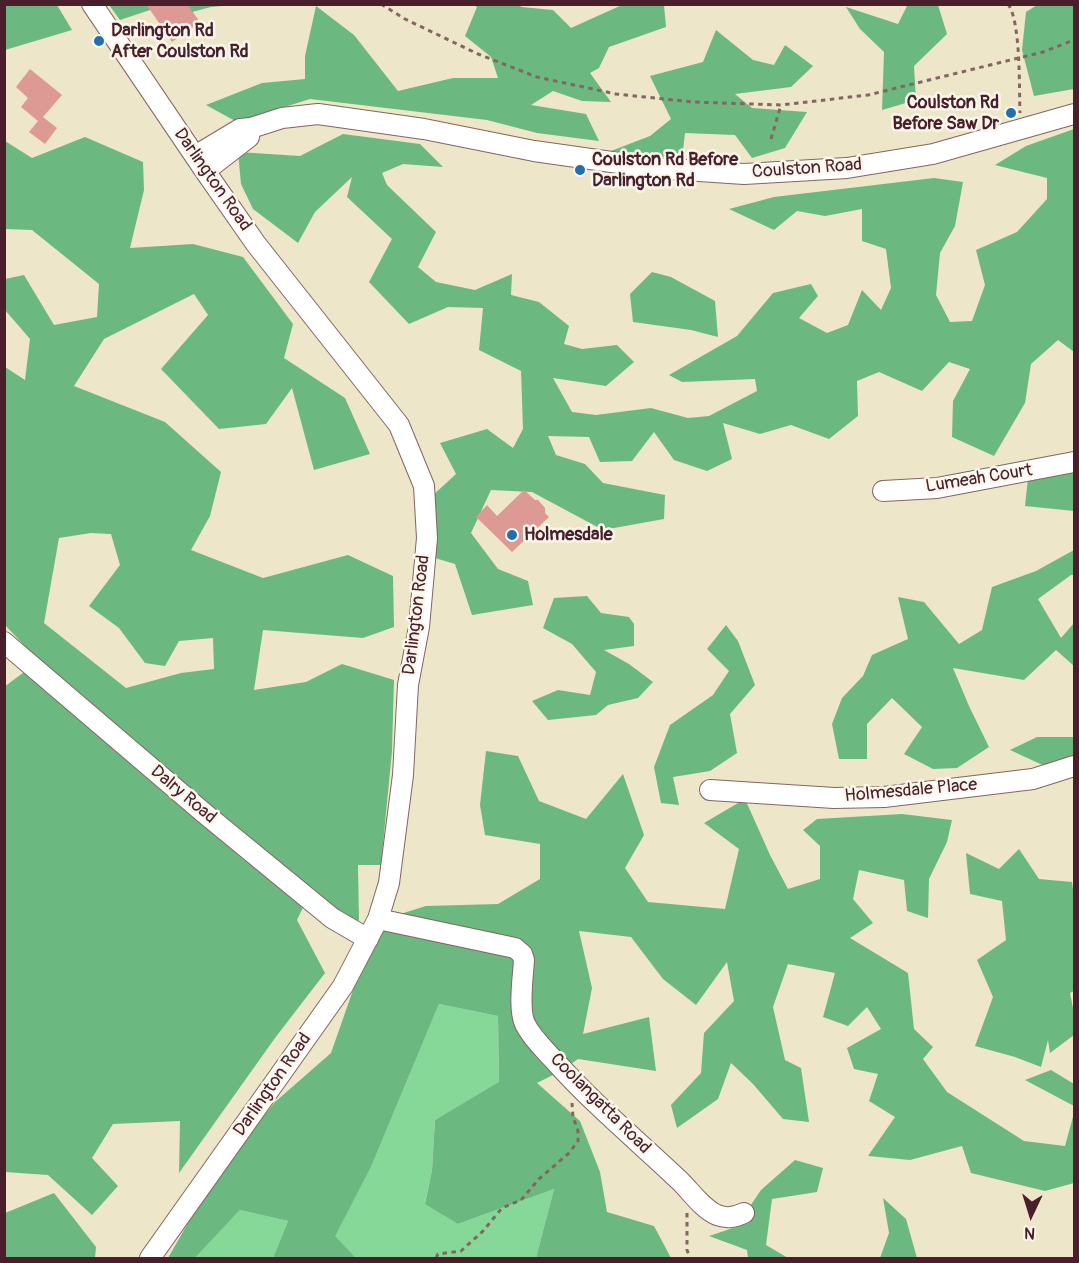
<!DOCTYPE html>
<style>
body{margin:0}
#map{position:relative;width:1079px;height:1263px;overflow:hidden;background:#eee6c9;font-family:Pangolin,sans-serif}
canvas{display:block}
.frame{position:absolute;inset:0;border:6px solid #4a1f2b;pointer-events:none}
.north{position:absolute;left:1001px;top:1185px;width:60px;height:60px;-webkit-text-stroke:4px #fbf7ec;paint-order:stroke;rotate:184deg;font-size:16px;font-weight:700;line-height:24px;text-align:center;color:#4a1f2b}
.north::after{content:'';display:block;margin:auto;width:21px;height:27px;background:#4a1f2b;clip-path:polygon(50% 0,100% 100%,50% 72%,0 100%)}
</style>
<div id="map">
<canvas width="1079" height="1263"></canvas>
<div class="frame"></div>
<div class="north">N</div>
</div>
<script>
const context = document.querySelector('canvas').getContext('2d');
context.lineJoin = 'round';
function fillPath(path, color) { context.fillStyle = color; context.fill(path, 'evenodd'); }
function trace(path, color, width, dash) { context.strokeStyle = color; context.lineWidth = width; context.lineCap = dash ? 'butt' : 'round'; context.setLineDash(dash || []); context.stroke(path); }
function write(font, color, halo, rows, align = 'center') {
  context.font = font + ' Pangolin,sans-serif'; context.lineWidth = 5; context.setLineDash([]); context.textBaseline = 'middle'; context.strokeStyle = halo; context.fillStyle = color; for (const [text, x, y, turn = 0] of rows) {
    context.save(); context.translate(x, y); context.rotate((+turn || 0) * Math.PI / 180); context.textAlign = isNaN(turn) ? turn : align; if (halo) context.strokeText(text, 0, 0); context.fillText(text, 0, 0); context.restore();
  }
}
fillPath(new Path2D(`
 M439,1004l59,12 1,67 -64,37 -3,50 -7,33 33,21 96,-35 -18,69h-180l-22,-22 37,-69z
 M240,1210l48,11 -15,37h-78z`), '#86d899');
fillPath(new Path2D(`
 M5,4l52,1 15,25 -67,20z
 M109,5h123l-21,2 -30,8 -22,-8 -39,13z
 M473,5h45l4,2 31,3 18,18 51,-23h42l2,22 -57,20 -10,21 -9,5 21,29 -29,-1 -29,-10 -22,14 55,9 13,27 -62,-8 -50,-13 -177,-21 -73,23 -31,-17 56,-22 43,-4v-23l11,-50 38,29 44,56 55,-13h45l-7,-21 -26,-21 12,-29z
 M905,5h33l9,29 -33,32 2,34 -34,10 2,-58 -24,-23 -14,-22 52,17 9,-18z
 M1037,5h37v84l-40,7 -12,-46 4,-38z
 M716,30l37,30 21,5 11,-20 28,21 -22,21 -56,7 17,14 55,4 -22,36 -33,10 -17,-23 -50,-2 -3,26 -71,-8 39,-15 21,-17 -21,-43 53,-14z
 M1074,129v193h-1l1,1v29l-16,-12 -27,24 -6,39 -31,53 -42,-19 1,-36 17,-32 -21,-7 -27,29 -43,-19 -22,9 1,35 -29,23 -38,-14 -31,9 -37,-11 9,36 -25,12 -33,-11 -20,-28 -22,29 -32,1 -11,-25 -41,-1 8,19 29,9 18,19 62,12 -1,24 -61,11 -71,-38 -41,-2 -20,43 27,36 30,12 5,24 -61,10 -17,-51 -20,-6 -3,-62 24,-22 -16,-31 47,-14 26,19 10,-19 -2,-58 -42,-21 4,-42 -35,-1 -39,17 -40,-42 23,-43 -45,-42 5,-20 -37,35 -17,31 -45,-34 -12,-25 -3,-32 62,4 43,-22 77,10 23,23 -40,-3 -21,9 5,12 49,47 -18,35 18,15 39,8 37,-16 -1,21 28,7 30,24 -5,18 18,5 35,-4 17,17 -28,24 -53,-8 19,34 24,3 55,-7 37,10 21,-2 48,-25 -2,-12 -73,3 -13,-7 68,-39 36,-43 38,-9 7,12 -19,22 28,15 21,-8 14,-35 19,20 10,-22 -5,-39 -24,-8v-32l-37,7 -28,-5 -23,19 -45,-21 45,-12 160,-19 29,4 -8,44 -15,27 -4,42 14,27 22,-1 13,-36 -9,-35 41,-18 30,-33v-21l-52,-13 31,-19z
 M85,137l58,25 1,28 -14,58 63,-4 50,13 50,67 -9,34 61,40 25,56 -56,16 -22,-82 -26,36 -47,5 -58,-60 47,-54 -14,-21 -90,45 -30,47 91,36 56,50 -11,44 -19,34 72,28 85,-23 45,21 1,51 -31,11 -100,-8 -9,60 52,-8 36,-18 52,16 -2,71 -11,114h-23l1,56 -52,-22 -10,21 28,53 -50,65 -96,135 1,-52 -67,3 -21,34 26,28 -26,29 -44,-40 -43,-3 -1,-485 35,-26 -34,-36v-258l20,13 5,-41 -25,-29v-31l19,-4 30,50 43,-8 2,-33 -67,-54 -27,-1v-88l27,17zM91,533l20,1 9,31 -31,41 30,22 26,35 20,3 14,-25 34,-3 1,31 -33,4 -55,15 -82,-65 15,-85z
 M652,272l19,5 44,24 3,36 -27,-7 -58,-8 -3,-28z
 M1074,468v43l-49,-5 3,-28z
 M1074,550v25h-3l-33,24 23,39 13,-15v43l-18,-16 -32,30 -71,-12 16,38 20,41 -32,21 -24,1 -29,-15 18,-27 -30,-29 -25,26v35h-28l-7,-35 10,-26 21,-22 9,-21 36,-16 -10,-42 26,5 35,42 23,-14 10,-43 44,-16z
 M587,596l14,17 28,4 5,7v22l-30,4 25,14 24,18 -15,16 -30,7 -12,10 -48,5 -16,-19 26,-11 32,5 6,-23 -24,-28 -29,-16 11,-30z
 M726,625l12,16 17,44 -25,29 7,39 -27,18 -37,6 6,28 -18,-2 -7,-36 16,-42 43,-30 16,-24 -22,-22z
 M1037,737h37v23l-14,13 -50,-23z
 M486,751l32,5 21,45 47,18 37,-45 21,61 -19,33 23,34 77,7 14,-60 -35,-26 41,-24 25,56 18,34 32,-10v-33l-17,-16 14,-11 85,-5 50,6 -5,22 -18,37 -1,39 -21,-7 -3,-31 -45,-10 -6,29 20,24 -23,15 58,35 6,56 19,18 -10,12 24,33 77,49 41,5 9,-33v70l-29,8 -74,-18 -9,-27 -52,14 -42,-4 27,-39 -26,-16 9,-27 -24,-5 -7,-21 34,-19 -14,-22 -19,19 -25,-9 12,-44 -47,-9 -15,43 12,53 16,8 8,54 -26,-3 -30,-35 -22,-21 -13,36 -41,29 -6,-23 30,-32 3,-40 30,-32 -7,-39 -31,43 -33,-26 -32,-42 -52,-6 13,57 -9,46 66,-17 7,54 -78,-12 -17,12 -24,12 43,38 20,51 7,40 47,14 17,32h-135l18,-69 -96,35 -33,-20 7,-34 3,-50 64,-38 -1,-66 -59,-12 -68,163 -36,69 21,22h-83l15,-37 -48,-11 -45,48h-27l48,-84 59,-72 56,-49 28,-80 22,-53 45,-14 72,-2 42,-25v-35l-55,-9 -5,-30z
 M1019,849l20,30 33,3 2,15v94l-4,2 4,20v22l-24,18 -2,-13 -7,27 -26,-10 -40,-11 18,-49 -16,-37 29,-20 -4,-39 -32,-7 -4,-41 33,16z
 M1051,1070l23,14v22l-49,-26z
 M795,1160l28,8 -6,24 -45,7 -6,46 22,13h-40l-1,-8 -38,-14 27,-9 25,-37z
 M54,1193l42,54 -1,11h-90v-45z
 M883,1198l23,21 11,39h-37l9,-25z`), '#6cb881');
fillPath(new Path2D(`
 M146,4h41l13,18 -28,20z
 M30,69l32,26 -19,22 14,11 -12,16 -16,-12 9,-11 -17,-14 7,-9 -12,-11z
 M524,490l11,10h3l7,8v5l4,4 -37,35 -36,-35 11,-12 10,11z`), '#dd9994');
const minor = new Path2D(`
 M92,4l113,167 51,73 143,181 25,61 3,52 -8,89 -11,58 -5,90 -14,108 -11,36 -35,67 -193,272
 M195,156l45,-27 11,-1 31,-10 36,-4 106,15 110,22 120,17 90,6 103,-6 86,-14 141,-40
 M205,171l44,-34 1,-7
 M883,491l54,-3 137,-26
 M4,642l200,171 128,105 36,21
 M710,790l124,8 50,-1 149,-18 41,-13
 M378,919l137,29 7,6 2,6c-1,18 -6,49 1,64 7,14 19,25 29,36 39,44 84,81 126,121 12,12 22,27 37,34 10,4 18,2 27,-2`);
trace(minor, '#836562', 22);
trace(new Path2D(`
 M381,4l24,15 73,35 59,23 79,17 77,8 88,3 87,-10 175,-43 31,-12
 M1008,4c13,18 11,84 12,109
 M771,139l10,-34
 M687,1213v37l3,8
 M436,1258l2,-4 23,-3 22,-20 19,-23 19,-8 18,-21 30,-26 9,-12v-10l-5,-14 -1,-14`), '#836562', 3, [4.5, 4.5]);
trace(minor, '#fff', 20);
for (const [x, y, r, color] of [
 [99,41,6,"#1f6fb2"],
 [1011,113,6,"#1f6fb2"],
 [580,170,6,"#1f6fb2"],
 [512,535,6,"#1f6fb2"]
]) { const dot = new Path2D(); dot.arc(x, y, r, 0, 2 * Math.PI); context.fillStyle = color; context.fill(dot); trace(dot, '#fbf7ec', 2); }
write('bold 18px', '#4a1f2b', '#fbf7ec', [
 ["Darlington Rd",111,31],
 ["After Coulston Rd",111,52],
 ["Coulston Rd",999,103,"right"],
 ["Before Saw Dr",999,124,"right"],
 ["Coulston Rd Before",592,160],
 ["Darlington Rd",592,181],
 ["Holmesdale",524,535]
], 'left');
write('18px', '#4a1f2b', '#fbf7ec', [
 ["Coulston Road",807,169,-4],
 ["Darlington Road",212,180,55],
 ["Lumeah Court",979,479,-9],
 ["Darlington Road",417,615,-83],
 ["Holmesdale Place",911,791,-5],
 ["Dalry Road",183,795,40],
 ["Darlington Road",273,1085,-55],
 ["Coolangatta Road",600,1104,45]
]);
</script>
